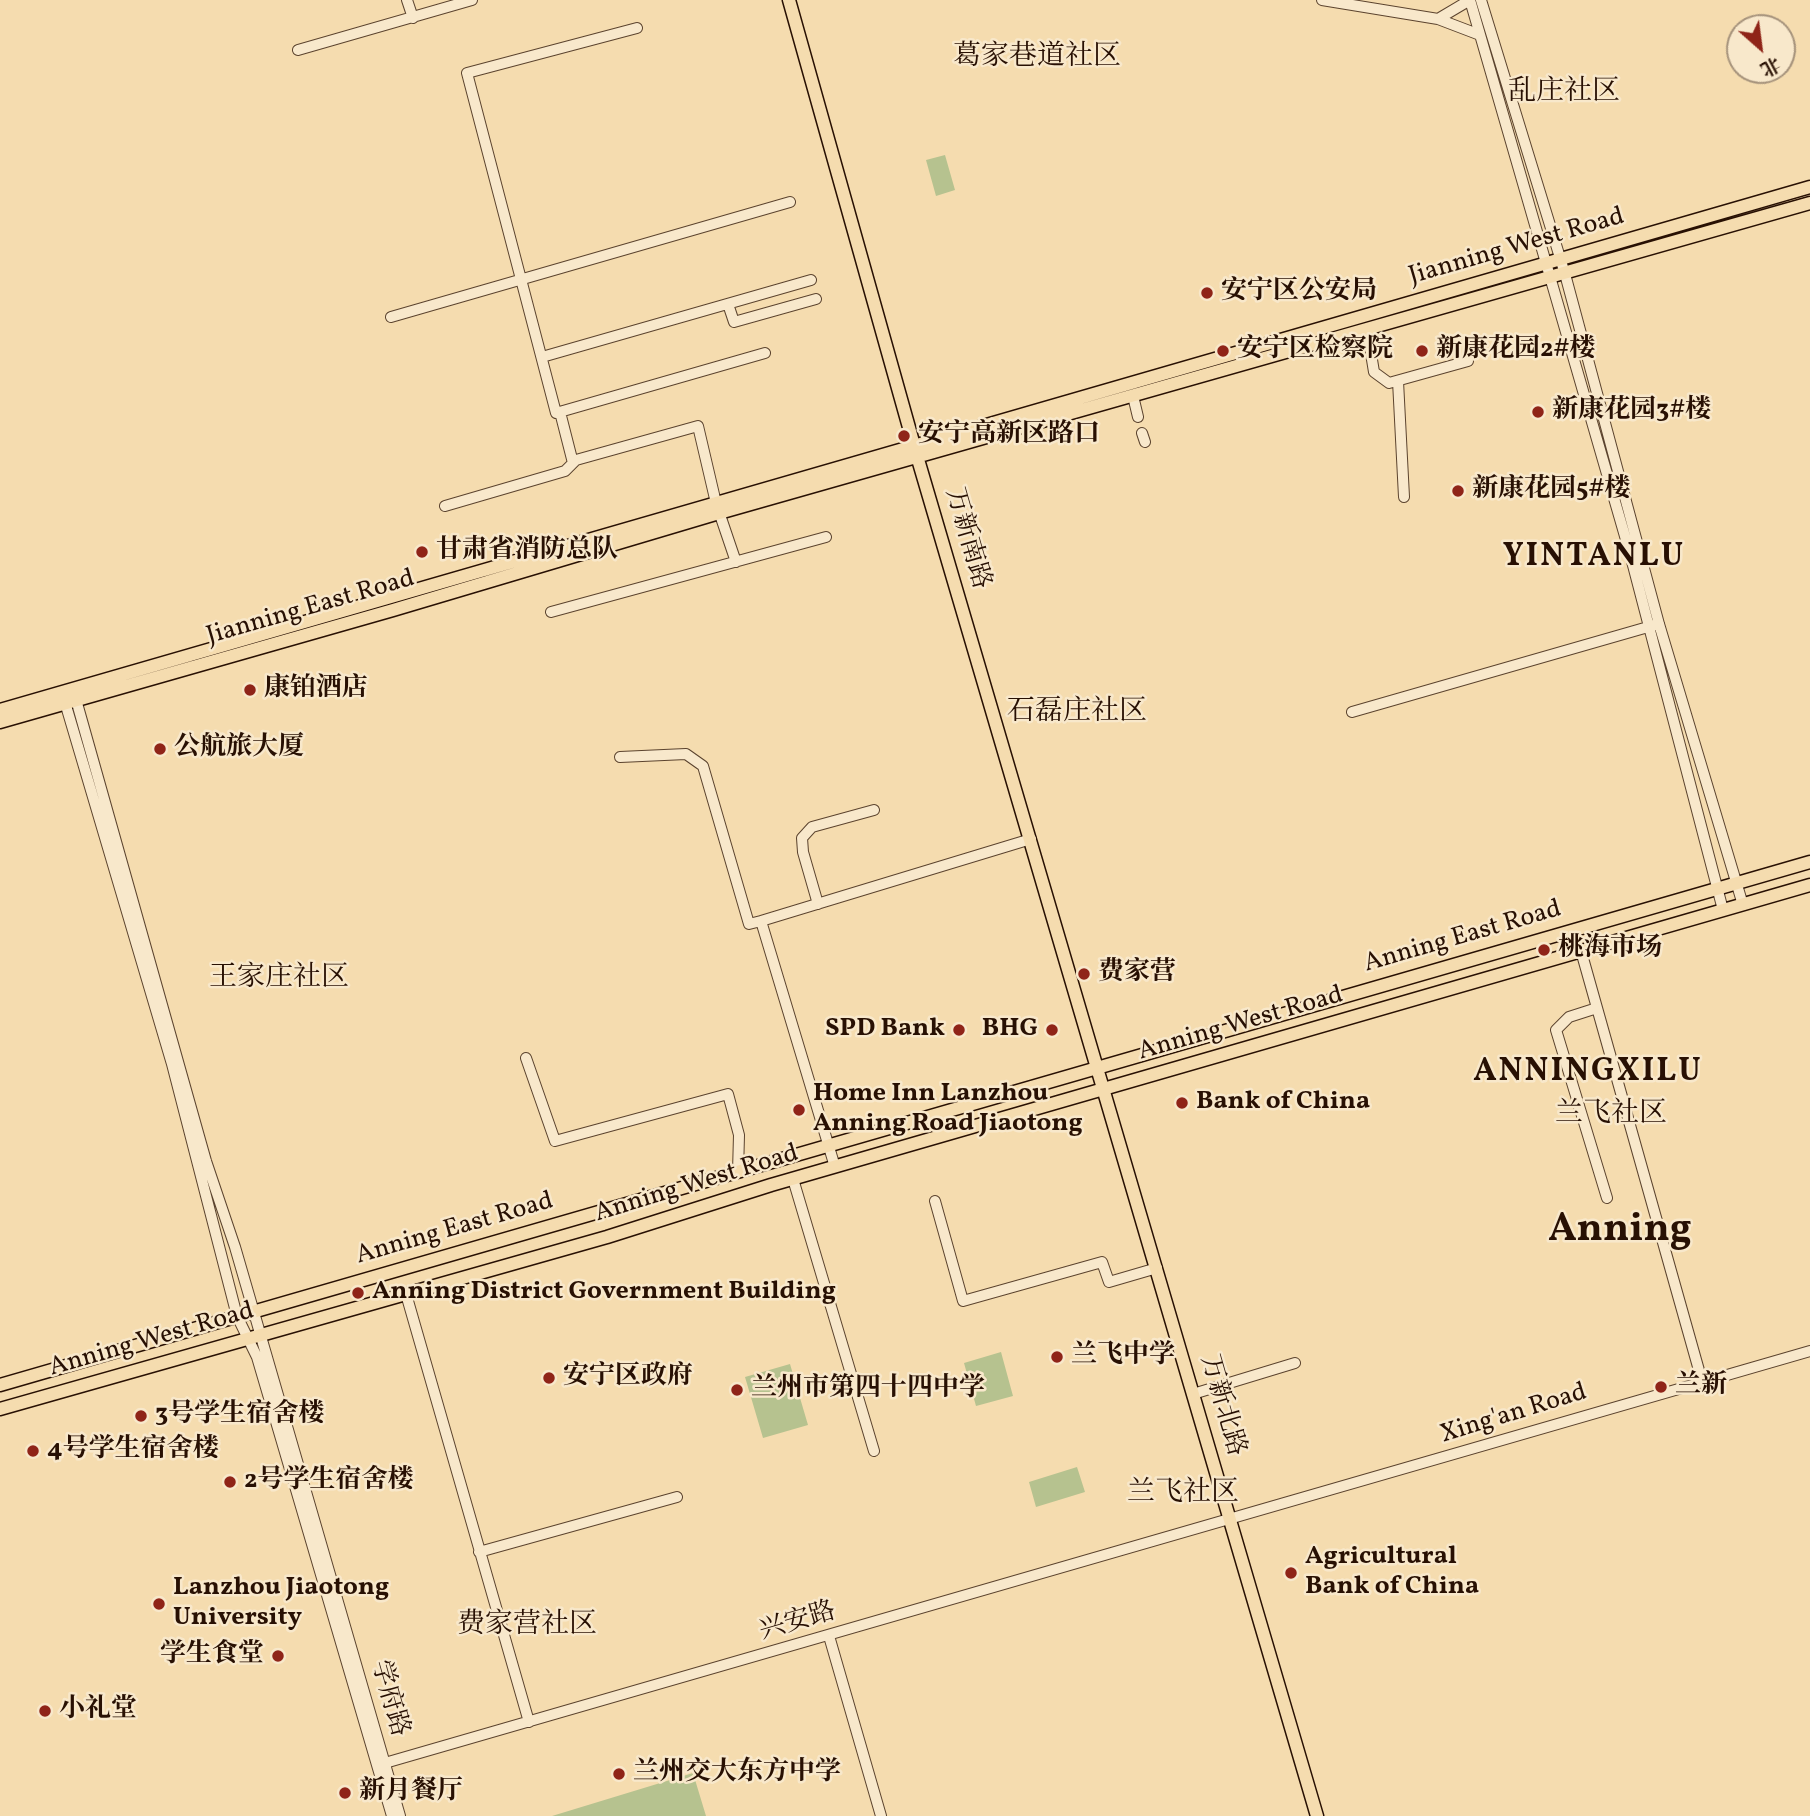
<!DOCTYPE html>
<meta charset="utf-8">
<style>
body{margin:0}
#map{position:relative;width:1810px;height:1816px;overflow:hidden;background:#f5dcaf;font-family:Vollkorn,"Noto Serif SC",serif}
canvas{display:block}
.north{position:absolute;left:1726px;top:14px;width:70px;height:70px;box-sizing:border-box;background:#f8e8cb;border:2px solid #a5927b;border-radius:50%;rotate:152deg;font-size:19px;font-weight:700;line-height:28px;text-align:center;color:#281003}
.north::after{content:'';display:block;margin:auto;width:24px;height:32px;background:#8f2418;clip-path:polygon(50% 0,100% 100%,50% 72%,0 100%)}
</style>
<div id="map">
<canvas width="1810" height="1816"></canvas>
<div class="north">北</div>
</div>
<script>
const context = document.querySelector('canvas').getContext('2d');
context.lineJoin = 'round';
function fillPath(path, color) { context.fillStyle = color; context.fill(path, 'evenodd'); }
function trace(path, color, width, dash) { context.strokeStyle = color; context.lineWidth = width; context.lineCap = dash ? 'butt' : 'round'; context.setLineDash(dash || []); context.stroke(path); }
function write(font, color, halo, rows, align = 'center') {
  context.font = font + ' Vollkorn,"Noto Serif SC",serif'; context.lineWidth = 5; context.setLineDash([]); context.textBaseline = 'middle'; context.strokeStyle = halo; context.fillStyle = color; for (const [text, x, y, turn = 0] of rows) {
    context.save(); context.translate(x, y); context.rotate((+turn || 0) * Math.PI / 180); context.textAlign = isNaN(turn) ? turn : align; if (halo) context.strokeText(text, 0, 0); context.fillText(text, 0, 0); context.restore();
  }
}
fillPath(new Path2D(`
 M945,155l10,35 -19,6 -10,-36z
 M1001,1352l12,44 -37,10 -12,-43z
 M790,1364l18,61 -45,13 -18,-61z
 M1077,1467l8,25 -49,15 -7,-25z
 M693,1773l13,43h-154z`), '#b6c28f');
const minor = new Path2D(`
 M407,0l6,18
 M1322,0l116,19 42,16
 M1470,0l159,550 94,360
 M1481,0l84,274 94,350 84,281
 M1438,19l32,-19
 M637,28l-170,45 89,340 209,-60
 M298,50l174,-50
 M728,304l6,18 82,-23
 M391,317l399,-115
 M1367,329l7,43 15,11 79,-22
 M542,357l269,-77
 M1398,381l6,116
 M1133,396l5,21
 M560,412l13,51
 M1142,433l3,9
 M445,506l120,-35 11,-11 122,-34 18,77 20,59
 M551,612l275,-75
 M75,696l131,465 29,86 165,569
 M64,699l108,365 65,252 20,41 135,459
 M1352,712l303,-87
 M620,757l66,-3 17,12 46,158 12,-3
 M818,904l-15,-52 -1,-14 10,-11 62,-17
 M1581,951l121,430
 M1597,1008l-28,9 -13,13 51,168
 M526,1058l29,83 173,-47 11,41 -1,37
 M835,1167l-74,-246 270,-82
 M793,1179l81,272
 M935,1201l28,100 139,-39 7,20 48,-14
 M406,1294l123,428
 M1193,1394l102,-31
 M479,1552l198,-55
 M829,1636l52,180
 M378,1765l1432,-414`);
const major = new Path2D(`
 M789,0l128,456 400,1360
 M0,710l1810,-523
 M0,722l393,-112 326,-97 1091,-310
 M0,1385l1810,-523
 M0,1409l607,-172 164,-52 1039,-300`);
trace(minor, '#5b432e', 12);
trace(major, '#281003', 15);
trace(minor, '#f8e8cb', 10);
trace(major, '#f5dcaf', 12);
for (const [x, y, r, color] of [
 [1207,293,7,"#8f2418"],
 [1223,351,7,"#8f2418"],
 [1422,351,7,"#8f2418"],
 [1538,412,7,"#8f2418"],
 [904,436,7,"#8f2418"],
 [1458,491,7,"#8f2418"],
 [422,552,7,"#8f2418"],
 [250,690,7,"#8f2418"],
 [160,749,7,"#8f2418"],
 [1544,950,7,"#8f2418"],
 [1084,974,7,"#8f2418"],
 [959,1030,7,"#8f2418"],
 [1052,1030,7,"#8f2418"],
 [1182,1103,7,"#8f2418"],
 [799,1110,7,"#8f2418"],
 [358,1293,7,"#8f2418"],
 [1057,1357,7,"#8f2418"],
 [549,1378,7,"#8f2418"],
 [1661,1387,7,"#8f2418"],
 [737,1390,7,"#8f2418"],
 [141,1416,7,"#8f2418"],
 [33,1451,7,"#8f2418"],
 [230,1482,7,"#8f2418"],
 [1291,1573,7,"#8f2418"],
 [159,1604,7,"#8f2418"],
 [278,1656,7,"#8f2418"],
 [45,1711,7,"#8f2418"],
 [619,1774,7,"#8f2418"],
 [345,1793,7,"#8f2418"]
]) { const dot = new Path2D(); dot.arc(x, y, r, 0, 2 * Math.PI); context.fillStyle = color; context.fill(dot); trace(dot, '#f8e8cb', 2.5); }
write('26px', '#281003', '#f8e8cb', [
 ["Jianning West Road",1517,248,-16],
 ["万新南路",966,539,74],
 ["Jianning East Road",311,609,-16],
 ["Anning East Road",1463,938,-16],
 ["Anning West Road",1241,1025,-16],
 ["Anning West Road",697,1185,-17],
 ["Anning East Road",455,1230,-16],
 ["Anning West Road",152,1341,-16],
 ["万新北路",1221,1406,74],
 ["Xing'an Road",1514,1415,-17],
 ["兴安路",798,1623,-16],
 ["学府路",388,1699,74]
]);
write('bold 26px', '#281003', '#f8e8cb', [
 ["安宁区公安局",1221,293],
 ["安宁区检察院",1237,351],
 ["新康花园2#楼",1436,351],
 ["新康花园3#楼",1552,412],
 ["安宁高新区路口",918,436],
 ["新康花园5#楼",1472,491],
 ["甘肃省消防总队",436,552],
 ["康铂酒店",264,690],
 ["公航旅大厦",174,749],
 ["桃海市场",1558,950],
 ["费家营",1098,974],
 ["SPD Bank",945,1030,"right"],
 ["BHG",1038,1030,"right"],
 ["Home Inn Lanzhou",813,1095],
 ["Anning Road Jiaotong",813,1125],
 ["Bank of China",1196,1103],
 ["Anning District Government Building",372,1293],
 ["兰飞中学",1071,1357],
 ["安宁区政府",563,1378],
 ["兰新",1675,1387],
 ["兰州市第四十四中学",751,1390],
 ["3号学生宿舍楼",155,1416],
 ["4号学生宿舍楼",47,1451],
 ["2号学生宿舍楼",244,1482],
 ["Agricultural",1305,1558],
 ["Bank of China",1305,1588],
 ["Lanzhou Jiaotong",173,1589],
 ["University",173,1619],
 ["学生食堂",264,1656,"right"],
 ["小礼堂",59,1711],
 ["兰州交大东方中学",633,1774],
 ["新月餐厅",359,1793]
], 'left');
write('28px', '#281003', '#f8e8cb', [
 ["葛家巷道社区",1037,59],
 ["乱庄社区",1564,94],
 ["石磊庄社区",1077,714],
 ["王家庄社区",279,980],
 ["兰飞社区",1611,1116],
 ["兰飞社区",1183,1495],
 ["费家营社区",527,1627]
]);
context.letterSpacing = '2px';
write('bold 33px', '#281003', '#f8e8cb', [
 ["YINTANLU",1594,559],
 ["ANNINGXILU",1588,1074]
]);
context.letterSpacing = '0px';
write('bold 40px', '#281003', '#f8e8cb', [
 ["Anning",1620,1233]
]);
</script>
